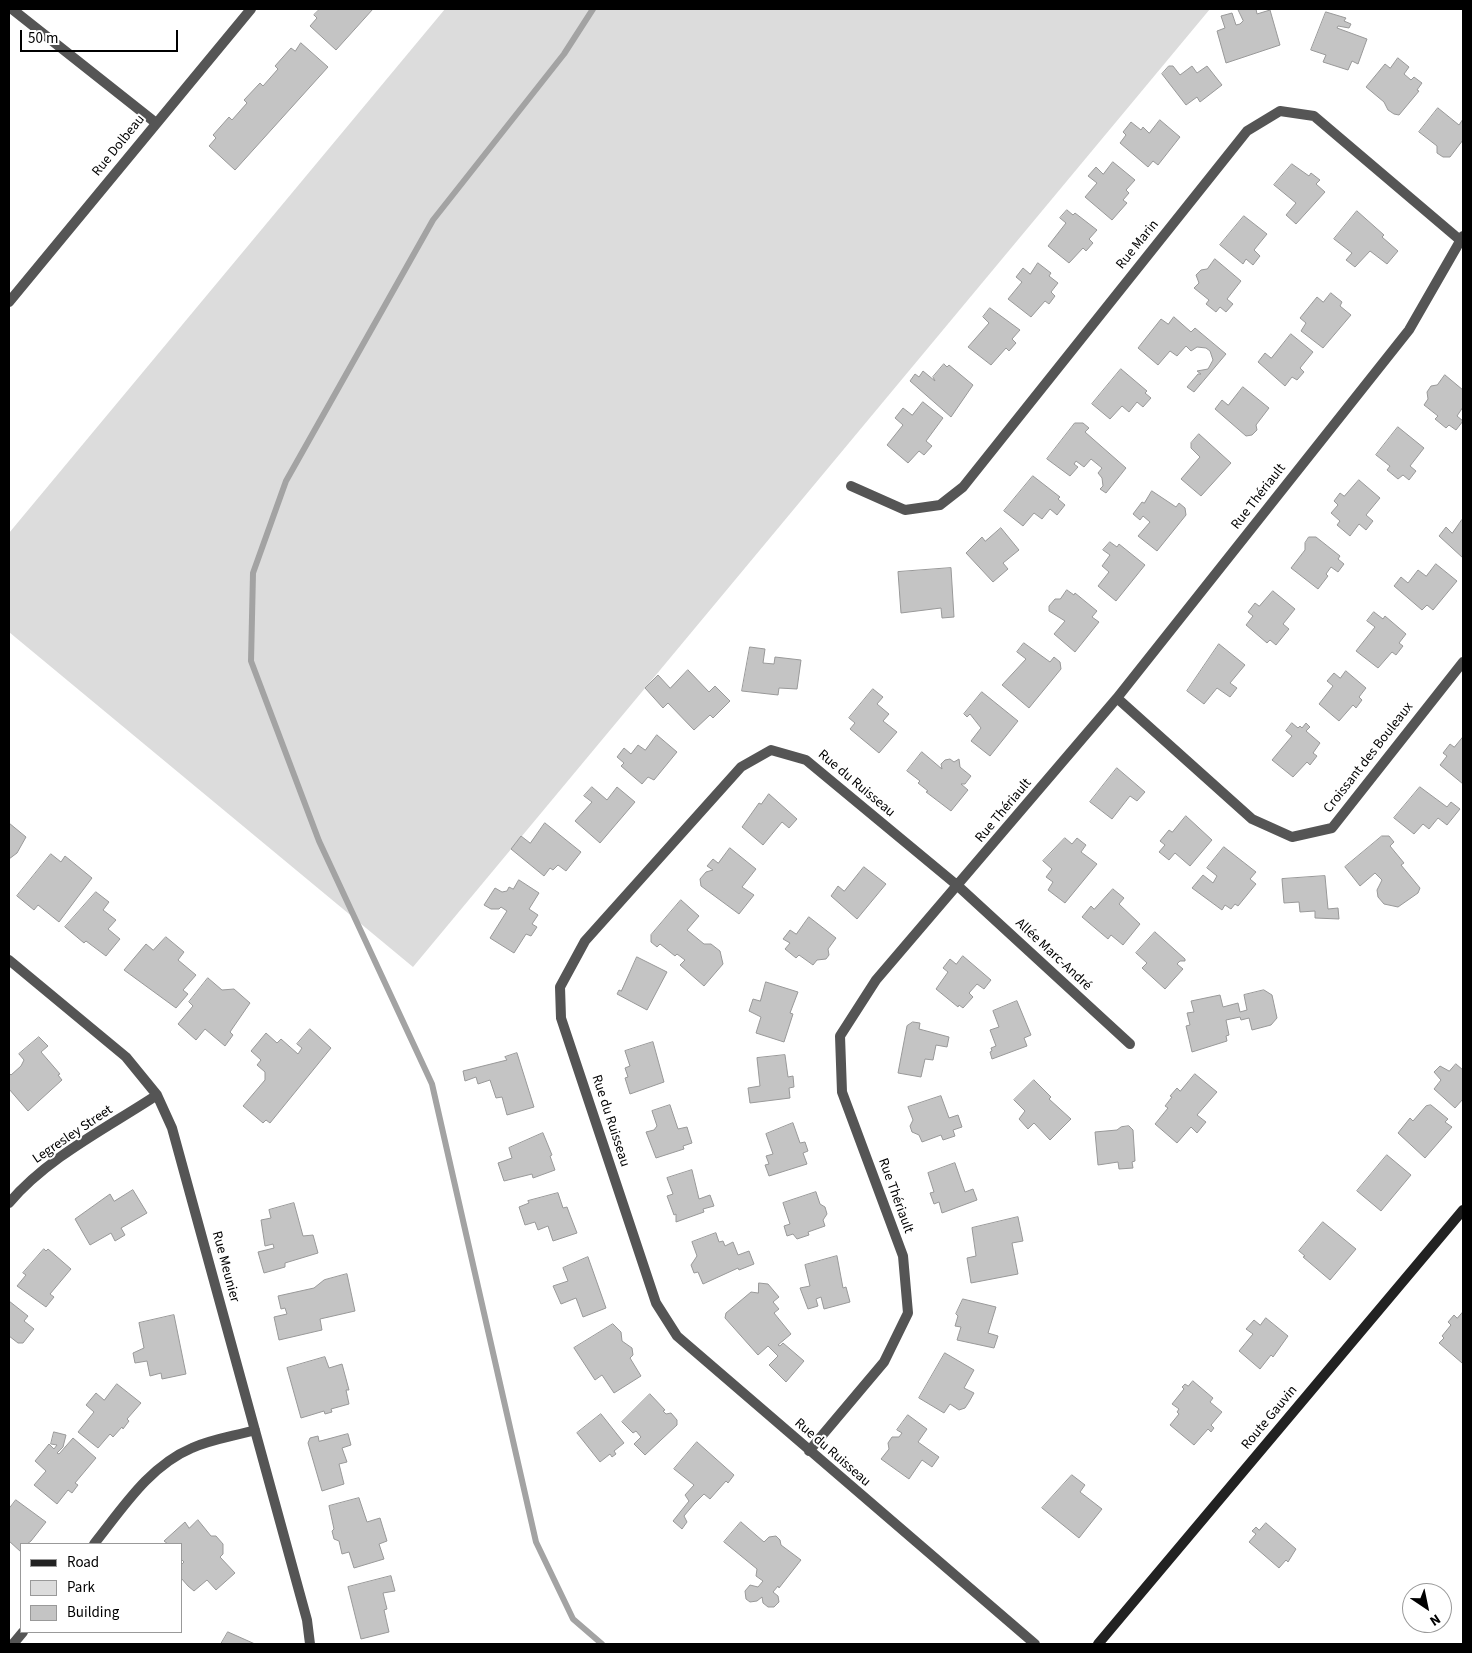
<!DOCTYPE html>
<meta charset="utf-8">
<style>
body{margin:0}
#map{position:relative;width:1472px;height:1653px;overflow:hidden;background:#fff;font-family:"Source Sans 3",sans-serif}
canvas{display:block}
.frame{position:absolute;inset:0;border:10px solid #000;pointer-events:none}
.legend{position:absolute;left:20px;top:1543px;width:162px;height:90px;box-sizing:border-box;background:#fff;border:1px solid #999;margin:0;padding:6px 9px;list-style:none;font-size:15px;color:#000}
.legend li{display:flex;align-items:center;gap:10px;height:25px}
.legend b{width:25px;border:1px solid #999}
.north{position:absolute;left:1402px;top:1583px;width:50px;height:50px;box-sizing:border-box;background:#fff;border:1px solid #999;border-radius:50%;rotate:146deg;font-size:14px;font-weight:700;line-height:20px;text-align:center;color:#000}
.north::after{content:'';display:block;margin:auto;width:18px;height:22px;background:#000;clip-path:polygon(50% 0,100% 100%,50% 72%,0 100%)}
.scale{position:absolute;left:20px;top:30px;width:158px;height:22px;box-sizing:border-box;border:2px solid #000;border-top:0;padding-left:6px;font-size:15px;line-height:18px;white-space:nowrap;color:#000;-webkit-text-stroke:4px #fff;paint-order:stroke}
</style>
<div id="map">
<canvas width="1472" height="1653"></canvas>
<div class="frame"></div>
<ul class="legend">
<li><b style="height:6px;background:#222"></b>Road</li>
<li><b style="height:14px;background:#dcdcdc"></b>Park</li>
<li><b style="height:14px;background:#c4c4c4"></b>Building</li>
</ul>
<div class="north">N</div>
<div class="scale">50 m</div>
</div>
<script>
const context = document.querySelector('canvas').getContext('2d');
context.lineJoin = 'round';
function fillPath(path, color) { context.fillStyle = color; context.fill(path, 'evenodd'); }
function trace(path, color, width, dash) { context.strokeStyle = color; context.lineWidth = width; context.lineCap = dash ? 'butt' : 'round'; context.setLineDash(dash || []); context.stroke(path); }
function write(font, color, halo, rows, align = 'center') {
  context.font = font + ' "Source Sans 3",sans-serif'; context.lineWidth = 4; context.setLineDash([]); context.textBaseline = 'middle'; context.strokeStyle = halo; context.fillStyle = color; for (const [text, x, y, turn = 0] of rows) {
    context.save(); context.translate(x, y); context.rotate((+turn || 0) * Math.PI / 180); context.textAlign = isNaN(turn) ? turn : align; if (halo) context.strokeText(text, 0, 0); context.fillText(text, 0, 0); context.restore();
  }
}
fillPath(new Path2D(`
 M445,9h765l-797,958 -404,-335v-99z`), '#dcdcdc');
trace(new Path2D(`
 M593,9l-29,45 -131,166 -147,261 -33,92 -2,88 68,180 113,243 104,458 37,77 29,25`), '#a3a3a3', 6);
const building = new Path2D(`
 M320,9h53l-37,41 -26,-24 7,-8 -3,-3z
 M1238,9h18l1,5 13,-4 10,35 -54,18 -9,-32 8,-3 -4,-12 11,-3 4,12 4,-1 3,-3z
 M1326,12l20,6 -2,3 7,3 -2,4 -11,-2 -1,2 30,11 -9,25 -6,-3 -4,9 -25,-8 3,-7 -15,-5z
 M301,43l27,24 -93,103 -26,-24 7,-8 -3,-3 16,-18 3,3 15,-17 -3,-3 16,-17 3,3 15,-17 -3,-3 16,-18 4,3z
 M1398,58l11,9 -5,7 7,6 3,-3 8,6 -5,7 2,1 -20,24 -5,-1 -6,-4 -4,-8 -18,-15 19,-23 5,4z
 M1169,66h4l7,9 12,-9 5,7 10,-7 15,19 -22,17 -3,-5 -11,8 -24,-31z
 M1438,108l21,17 4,-6v21l-13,17h-7l-6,-4v-7l-18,-14z
 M1160,120l20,17 -22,28 -5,-4 -5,6 -28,-24 6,-8 -3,-3 8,-10 10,8 2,-3 6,6z
 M1113,162l22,18 -9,10 3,3 -6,7 4,3 -15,17 -27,-23 12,-14 -9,-7 8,-9 7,7z
 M1292,164l17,12 2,-3 9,7 -4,4 9,8 -29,32 -10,-9 10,-12 -22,-18z
 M1067,210l6,5 2,-2 22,17 -8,9 4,4 -7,8 -3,-3 -14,15 -21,-17 18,-23 -6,-5z
 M1357,211l27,24 -2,2 16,14 -11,13 -17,-13 -15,16 -9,-7 6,-7 -18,-14z
 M1244,216l23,18 -13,16 6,6 -7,9 -7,-6 -3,5 -23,-19z
 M1215,259l26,22 -14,18 6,5 -7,8 -6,-5 -4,5 -10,-8 3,-4 -15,-12 5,-5 -3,-8 5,-5 6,-1z
 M1038,263l13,10 -2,3 9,7 -7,9 4,4 -6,8 -4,-3 -14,16 -23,-18 14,-17 -6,-5 7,-9 7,6z
 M1331,293l11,9 -2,4 11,9 -28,33 -22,-17 5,-8 -6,-5 17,-21 6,5z
 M990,308l30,22 -8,9 4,4 -7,8 -3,-3 -15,17 -23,-18 21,-24 -6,-6z
 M1174,317l17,15 4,-4 31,26 -32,38 -7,-5 11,-13h3l-4,-3 11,-2 5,-9 -3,-9 -4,-3 -9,-1 -6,4 -5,-5 -9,10 -7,-5 -12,14 -20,-17 23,-29 7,5z
 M1291,334l22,18 -13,16 4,4 -7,8 -5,-3 -7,9 -27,-24 7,-9 6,5z
 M944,364l3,3 2,-2 24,20 -22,32 -41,-36 5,-7 4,3 4,-6 12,10 -2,-4z
 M1121,369l26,22 -2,2 6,5 -8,9 -6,-5 -8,10 -7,-6 -12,13 -18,-15z
 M1445,375l18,15v17l-6,9 6,5 -7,9 -7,-5 -3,3 -11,-9 3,-3 -14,-11 4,-6 -1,-7 4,-6 6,-1z
 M1243,387l26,21 -13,17 1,5 -5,5 -6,1 -31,-27 7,-9 6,5z
 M923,402l20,16 -17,23 6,5 -8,9 -5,-4 -11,12 -21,-18 16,-20 -8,-7 8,-10 9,7z
 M1075,423h8l6,5 -4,4 41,36 -20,25 -6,-4 3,-3 -1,-8 -4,-5 4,-5 -11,-9 -7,8 -8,-6 -2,3 4,3 -8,9 -23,-17z
 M1398,427l26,21 -14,18 6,5 -7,9 -6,-5 -5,4 -11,-9 3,-4 -14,-11z
 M1199,434l32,29 -30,33 -20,-17 19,-22 -9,-9v-5z
 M1033,476l27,21 -2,2 7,6 -8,10 -7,-6 -8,10 -8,-6 -11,13 -19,-15z
 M1359,480l21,18 -14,17 7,6 -7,9 -7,-6 -9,12 -13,-11 3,-4 -9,-8 7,-8 -4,-4 6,-8 4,3z
 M1152,491l24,16 3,-4 6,5 1,7 -29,36 -19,-15 12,-14 -7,-6 -3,4 -7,-6 9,-12 2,1z
 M1462,520l1,1v37l-24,-22 7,-9 6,6z
 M1001,528l18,22 -16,13 5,6 -15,13 -27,-29 16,-16 3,4z
 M1309,537h7l24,19 -2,3 6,5 -6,8 -7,-5 -5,7 2,2 -10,13 -27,-21 14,-18v-7z
 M1110,542l7,5 2,-3 26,21 -29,36 -18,-15 11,-14 -7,-6 8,-11 -7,-5z
 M1436,564l21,17 -24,29 -6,-5 -5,5 -28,-24 7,-9 7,6 10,-13 8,6z
 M951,568l3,49 -12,1 -1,-10 -40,5 -3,-41z
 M1067,590l7,5 1,-2 22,18 -5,6 7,5 -24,30 -21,-18 11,-13 -16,-10v-5l6,-7h5z
 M1273,591l22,18 -12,15 6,5 -13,16 -6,-5 -3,3 -21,-18 7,-9 -5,-4 7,-9 4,3z
 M1374,612l9,7 2,-3 21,18 -7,9 4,3 -7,9 -4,-3 -14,16 -22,-17 19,-24 -8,-6z
 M1024,643l26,19 4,-5 6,5 1,7 -32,39 -27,-23 24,-26 -9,-7z
 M1219,644l26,21 -15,18 7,5 -7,9 -13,-9 -13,16 -17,-13z
 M750,647l15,2 -2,14 11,1 1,-7 26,3 -4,29 -18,-1 -1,7 -36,-4z
 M688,670l21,22 6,-6 15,15 -17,17 -3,-3 -16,15 -26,-27 -5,5 -18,-20 13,-13 12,13z
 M1346,671l20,17 -7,9 3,3 -6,8 -3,-3 -14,16 -20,-17 14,-18 -6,-5 7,-8 6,5z
 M873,689l10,8 -6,7 12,10 -6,7 14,11 -18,21 -29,-24 5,-6 -6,-5z
 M982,692l36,29 -28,35 -19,-15 10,-13 -11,-14 -3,3 -3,-3z
 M1292,723l6,5 2,-2 2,2 4,-5 4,4 -4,4 14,12 -7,10 4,3 -7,9 -3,-3 -14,15 -21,-17 20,-24 -6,-5z
 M657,735l20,17 -23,28 -6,-3 -6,7 -21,-18 3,-3 -7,-6 7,-9 7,6 7,-9 7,5z
 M1463,737v47l-23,-19 7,-9 -4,-3 7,-9 4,3z
 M922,752l20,17 -1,-5 4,-4 5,-1 4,3 5,-3 1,8 11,9 -6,8h-4l7,6 -17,21 -25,-19 2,-1 -10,-8 2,-2 -13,-10z
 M1117,768l28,24 -8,9 -7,-5 -18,23 -22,-17z
 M592,787l15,13 10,-13 18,15 -35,41 -25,-22 17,-19 -8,-6z
 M1420,787l27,20 4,-5 9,7 -13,16 -9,-7 -9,11 -6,-5 -9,10 -20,-16z
 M769,794l28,25 -8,9 -7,-6 -19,23 -21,-18 17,-24 2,1z
 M1186,816l26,24 -22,26 -15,-13 -6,7 -10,-8 6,-7 -5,-4 9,-11 3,2z
 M9,823l17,14 -9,16 -8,6z
 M545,823l36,29 -15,19 -8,-6 -5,5 -3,-2 -6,8 -33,-27 10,-13 9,7z
 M1382,836h7l5,6 -4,4 14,17 -3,2 19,23 -2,5 -20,14 -14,-3 -6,-7 -1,-7 5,-10 -7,-7 -15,13 -15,-19z
 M1065,838l7,6 5,-6 9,7 -5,7 16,12 -32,39 -17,-13 5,-8 -7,-5 6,-8 -9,-8z
 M1224,847l32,25 -6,7 6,5 -18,22 -3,-2 -4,5 -6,-4 -3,5 -30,-22 11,-13 10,8 4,-7 -10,-8z
 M730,848l26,21 -14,18 12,8 -15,19 -38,-28 -1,-7 6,-7 7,-2 -6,-4 6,-7 5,4z
 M51,854l10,8 4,-6 27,22 -33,44 -21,-17 -4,5 -17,-14z
 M864,867l22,17 -29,35 -26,-23 7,-10 6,5z
 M1325,876l3,33 10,-1 1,11 -24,-1v-7l-15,1 -1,-10 -15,1 -2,-24z
 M519,880l20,13 -10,16 9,6 -6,9 5,3 -6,9 -5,-2 -12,19 -24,-15 17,-27 -6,-4 -2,2h-8l-7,-4 11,-17 7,4 5,-1 2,-4 4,2z
 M1113,889l11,9 -5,6 21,20 -17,21 -12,-10 -3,4 -26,-22 9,-11 3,3z
 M96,892l13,10 -6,8 13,10 -8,9 12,10 -14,17 -20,-15 -2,2 -19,-16z
 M681,900l18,16 -12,14 17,14h7l9,7 3,13 -19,22 -24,-21 5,-5 -8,-6 -2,2 -15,-12 -3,3 -6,-5v-7z
 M809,917l27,21 -8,11 1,6 -3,4 -9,1 -4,5 -14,-10 -3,3 -11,-9 5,-6 -7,-4 7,-9 6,4z
 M1155,932l30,27v2h-5l-3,3 6,5 -18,20 -23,-21 5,-5 -11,-10z
 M166,937l18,15 -6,8 18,15 -13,15 5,4 -12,14 -52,-38 22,-26 7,6z
 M963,956l28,24 -7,9 -7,-5 -8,9 4,4 -10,11 -4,-3 -1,2 -22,-18 12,-17 -5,-4 7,-9 6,5z
 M637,957l30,15 -20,38 -30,-16 2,-4 2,1z
 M208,978l14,12 12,-1 16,14 -20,29 3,3 -8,11 -20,-17 -9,11 -18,-16 15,-18 -4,-4z
 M766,982l32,10 -8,21 3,1 -9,28 -28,-9 5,-16 -12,-6 4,-12 7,2z
 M1264,990l8,5 5,23 -6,7 -19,5 -3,-12 -8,2 -1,-3 -14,3 3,15 -3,1 1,5 -35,11 -6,-26 4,-1 -3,-12 7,-1 -3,-11 29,-6 3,12 15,-4 2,9 7,-2 -3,-15z
 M1017,1001l14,34 -7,3 3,8 -35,13 -2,-7 2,-1 -1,-3 5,-2 -6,-16 9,-3 -6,-16z
 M913,1022l7,1 -1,6 30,8 -2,10 -11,-2 -3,15 -8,-1 -4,18 -23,-4 9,-47z
 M310,1029l21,19 -61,75 -4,-3 -3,3 -20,-17 22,-26v-8l-8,-7 4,-5 -10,-9 15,-18 11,10 4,-4 17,15 4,-6 -5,-4z
 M39,1037l9,9 -7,6 19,22 -2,1 4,5 -34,31 -19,-22v-16l2,2 10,-9 3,-6 -5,-6z
 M653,1042l11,40 -34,12 -5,-16 3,-1 -3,-9 5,-2 -5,-15z
 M517,1053l17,54 -27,8 -5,-18 -6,1 -6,-18 -12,4 -2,-7 -11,4 -2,-10 44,-11 -2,-3z
 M785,1055l3,22 5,-1 1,11 -5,1 1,10 -40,5 -2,-15 12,-2 -3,-28z
 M1456,1064l7,6v29l-8,9 -21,-19 7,-9 -7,-8 6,-6 9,5z
 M1195,1074l22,18 -20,23 9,7 -9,11 -6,-6 -14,16 -22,-19 13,-16 -3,-2 7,-9 -2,-1 7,-8 3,3z
 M1034,1080l17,17 -2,2 22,20 -21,21 -16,-17 -6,6 -9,-10 6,-8 -11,-11z
 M941,1096l8,22 9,-3 4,12 -9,3 2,6 -12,4 -2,-5 -19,7 -3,-7 -7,-3 -2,-6 3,-6 -5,-13z
 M670,1105l8,24 9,-2 5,16 -9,3 1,3 -28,9 -10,-26 8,-2 3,-4 -5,-15z
 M1431,1105l17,14 -3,3 7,5 -27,31 -27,-25 12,-15 3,3 13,-15z
 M793,1123l7,20 5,-1 3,9 -5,2 4,11 -38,12 -4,-11 4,-1 -3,-8 7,-2 -7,-20z
 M1129,1126l4,4 2,31 -3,1 1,6 -14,1 -1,-7 -20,3 -3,-33 22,-2 4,-3z
 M543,1133l9,22 -2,1 5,14 -22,8 -1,-4 -28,7 -6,-18 14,-5 -3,-10z
 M1387,1155l24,20 -30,36 -24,-20z
 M955,1163l10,29 8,-3 4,11 -35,13 -3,-11 -5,2 -4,-11 4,-1 -6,-19z
 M692,1170l7,29 11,-4 4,11 -11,3 1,3 -28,10v-8l-2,1 -7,-19 6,-2 -6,-16z
 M133,1190l14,23 -26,15 4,7 -10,6 -4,-8 -21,12 -15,-26 35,-25 4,7z
 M816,1192l4,12 5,3 2,7 -4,6 2,6 -17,6 1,3 -12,4 -4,-5 -6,2 -3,-10 6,-2 -7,-21z
 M558,1193l5,15 4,-1 3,8 7,18 -24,8 -5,-15 -10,4 -3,-8 -10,3 -6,-18 10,-4 -1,-2z
 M294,1203l9,33 10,-1 5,18 -33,10v4l-21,6 -6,-21 16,-4 -1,-4 -8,2 -4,-26 10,-2 -2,-8z
 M1018,1217l5,24 -11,2 6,31 -47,9 -4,-25 9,-2 -4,-28z
 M1323,1222l33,27 -26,31 -27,-23 2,-1 -6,-5z
 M716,1233l3,9 4,-1 2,5 8,-4 5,13 11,-4 5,13 -15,6 -1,-2 -35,16 -5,-12 -4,1 -3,-8 6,-9 -5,-14z
 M44,1249l2,2 2,-2 23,20 -21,25 4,3 -8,10 -29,-21 9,-11 -3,-2z
 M837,1256l6,32 3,-1 4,15 -26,7 -3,-12 -5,2 2,7 -10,3 -8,-21 10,-2 -5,-21z
 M588,1257l18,51 -23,9 -7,-19 -15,6 -8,-18 15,-5 -5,-13z
 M347,1274l8,37 -35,8 2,11 -43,10 -5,-23 13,-3 -2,-6 -4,1 -3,-13 36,-8 10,-8z
 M759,1283l9,1 11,13 -6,5 6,7 -5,4 17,21 -13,11 2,1 3,-3 21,18 -18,21 -17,-17 9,-9 -10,-10 -10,9 -33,-37 1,-5 25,-21 7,1z
 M963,1299l33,8 -8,26 10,3 -4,12 -37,-8 4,-13 -6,-1 3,-10 -2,-2z
 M9,1301l19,15 -4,5 10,8 -11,14h-5l-9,-7z
 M1463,1312v50l-1,1 -23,-20 5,-5 -2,-2 9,-11 -3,-3 6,-7 3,3z
 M174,1315l12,59 -24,5 -1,-6 -11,3 -3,-15 -12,2 -2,-10 11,-5 -5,-25z
 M1266,1318l22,18 -15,21 -2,-2 -11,14 -21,-18 14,-17 -7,-5 8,-9 6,5z
 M613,1324l8,8 1,9 10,7 1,7 -3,3 11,18 -27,17 -12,-18 -7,5 -21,-32z
 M945,1353l29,17 -10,18 10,5 -5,9 -4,6 -6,2 -9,-6 -6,9 -25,-15z
 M325,1357l4,11 13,-4 7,26h-3l3,14 -18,5 1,3 -7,2 -1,-3 -23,7 -14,-50z
 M1193,1381l20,17 -3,4 12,10 -11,13 3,3 -3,4 -3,-3 -14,16 -24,-20 9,-11 -2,-2 2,-3 -7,-5 12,-15 -2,-2 3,-3 3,2z
 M117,1384l24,19 -14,16 2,2 -6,8 -1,-2 -9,10 -3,-3 -12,14 -20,-16 16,-20 -8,-7 10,-12 8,7z
 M650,1394l15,16 -2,1 3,3 5,-1 6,7v5l-32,30 -11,-11 7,-7 -5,-6 -3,2 -11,-11z
 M601,1414l23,29 -10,8 2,3 -4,3 -2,-3 -10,8 -23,-29z
 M908,1415l19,14 -9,13 21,15 -7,10 -10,-7 -13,19 -28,-20 8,-10 -1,-6 4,-6h7l3,-4 -5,-3z
 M54,1432l12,3 -3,12 -6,6 2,1 14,-16 23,20 -21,25 3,2 -6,8 -4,-3 -11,14 -23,-19 12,-14 -11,-10 14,-17 5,5 3,-4 -6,-1z
 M348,1434l3,11 -9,3 5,14 -8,2 5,20 -22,7 -14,-48 2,-5 8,-2 1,5z
 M697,1442l37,33 -6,8 -2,-2 -16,18 -6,-5 -10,10 -10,12 3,6 -5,7 -9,-8 16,-20 -4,-6 9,-10 -20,-16z
 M1072,1475l13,10 -5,7 22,17 -23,29 -37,-30z
 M359,1498l8,24 13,-4 7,23 -8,3 5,15 -30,9 -5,-16 -7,2 -3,-13 -5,-2 -2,-8 2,-2 -5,-23z
 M16,1500l30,22 -15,19 -4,3h-6v8l-12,-11v-32z
 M198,1520l13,16h5l7,8v10l-3,3 15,16 -19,17 -9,-10 -13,11 -6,-5 -7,-8v-13l3,-3 -3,-3v-15h-13l-4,-3 21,-19 4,6z
 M741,1522l23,20 5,-5 7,-1 4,4 1,5 20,15 -22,28 -1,-2 -5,6 5,4 1,6 -5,5h-6l-5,-4 -1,-6 -5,4 -7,1 -4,-3 -1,-8 5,-6 8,2 5,-6 -7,-5 1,-7 -33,-27z
 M1266,1523l30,26 -8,13 -2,-2 -7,8 -30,-26 7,-8 -4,-3 4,-4 3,3z
 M391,1576l4,15 -12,2 4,16 -3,1 5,22 -28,7 -13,-52z
 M228,1632l27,12h-34z`);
fillPath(building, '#c4c4c4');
trace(building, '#999', 1);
trace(new Path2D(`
 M12,9l144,114
 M9,302l242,-293
 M851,486l54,24 35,-5 23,-18 284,-356 33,-20 34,5 146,124
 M1117,698l135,121 40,18 40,-9 131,-166
 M9,960l117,97 31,38 15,33 135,492 3,24
 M9,1203c39,-46 98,-75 148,-108
 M809,1451l75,-89 24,-49 -5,-57 -61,-164 -2,-56 36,-56 241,-282 292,-368 54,-94
 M94,1544c28,-35 55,-78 98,-96 20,-9 43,-12 63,-18
 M13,1644l10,-12
 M1035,1644l-358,-308 -21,-33 -95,-285 -1,-31 25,-46 156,-174 30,-17 35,10 152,126 172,158`), '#555', 10);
trace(new Path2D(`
 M1098,1644l365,-434`), '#222', 10);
write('14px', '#000', '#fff', [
 ["Rue Dolbeau",119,146,-51],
 ["Rue Marin",1138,245,-51],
 ["Rue Thériault",1259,497,-52],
 ["Croissant des Bouleaux",1369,758,-52],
 ["Rue du Ruisseau",856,784,40],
 ["Rue Thériault",1004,811,-50],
 ["Allée Marc-André",1053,955,43],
 ["Rue du Ruisseau",610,1121,72],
 ["Legresley Street",73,1135,-34],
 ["Rue Thériault",895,1196,70],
 ["Rue Meunier",225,1267,75],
 ["Route Gauvin",1270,1418,-50],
 ["Rue du Ruisseau",832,1453,41]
]);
</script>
